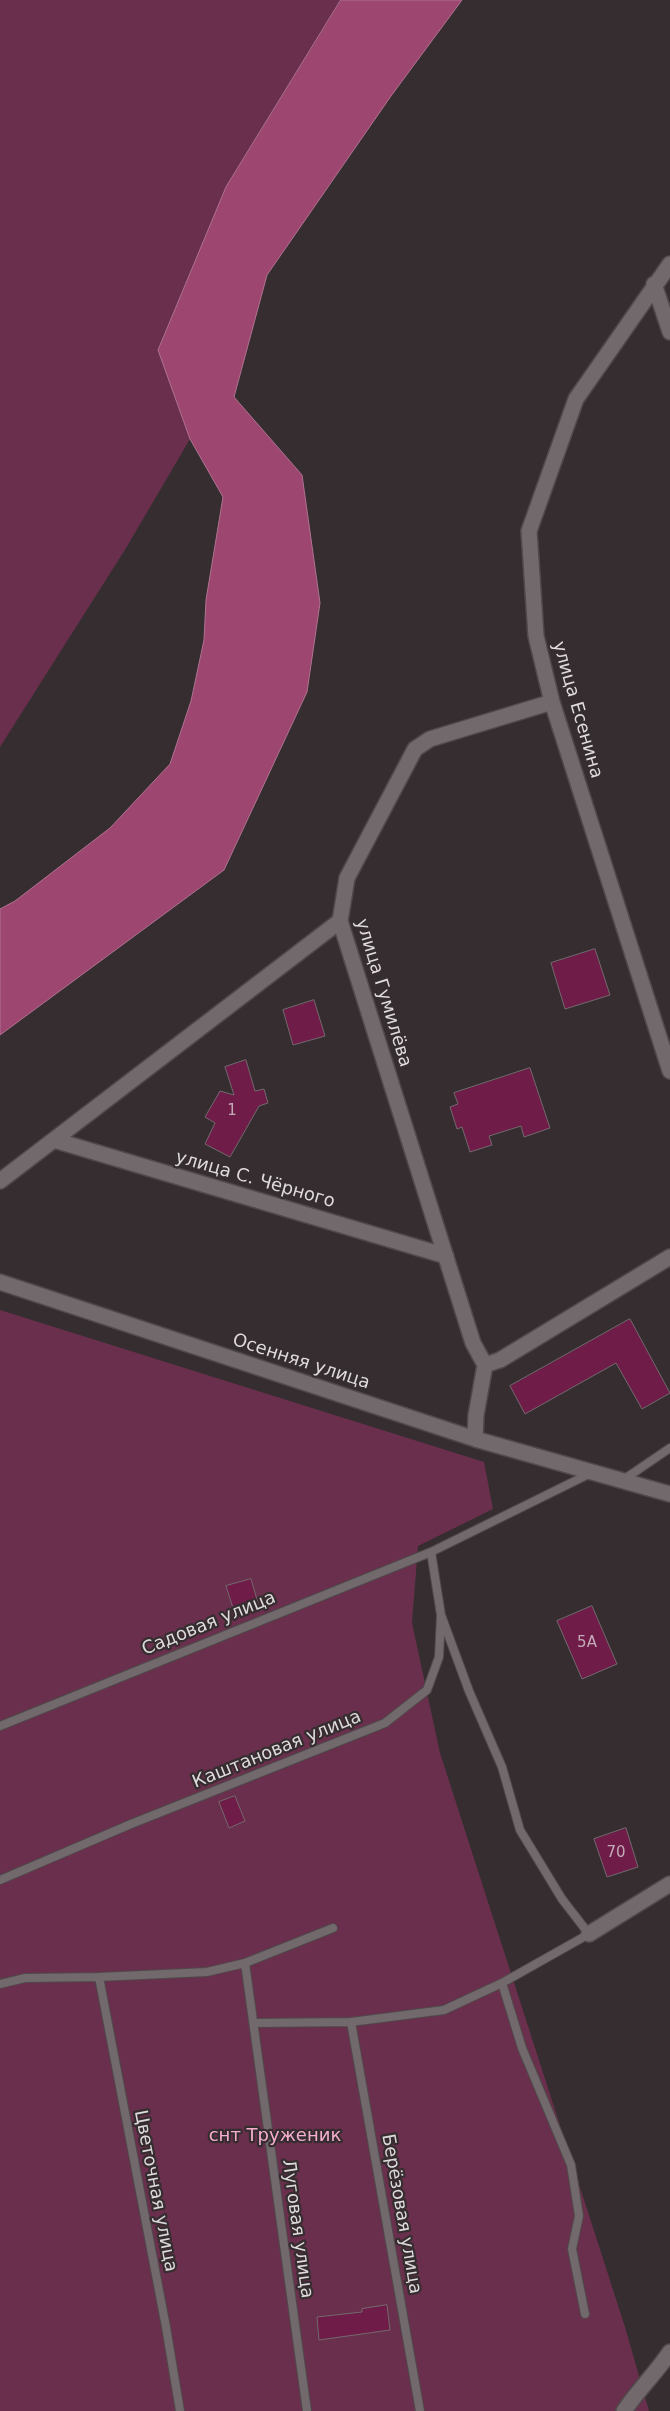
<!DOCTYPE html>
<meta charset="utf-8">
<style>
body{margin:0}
canvas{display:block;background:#352d30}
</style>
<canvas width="670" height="2411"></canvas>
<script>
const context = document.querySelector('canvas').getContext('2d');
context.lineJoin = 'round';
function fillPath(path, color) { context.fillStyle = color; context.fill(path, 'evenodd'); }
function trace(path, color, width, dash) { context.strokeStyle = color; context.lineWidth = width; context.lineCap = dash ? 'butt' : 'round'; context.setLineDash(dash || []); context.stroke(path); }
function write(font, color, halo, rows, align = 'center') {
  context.font = font + ' "DejaVu Sans",sans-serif'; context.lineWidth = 4.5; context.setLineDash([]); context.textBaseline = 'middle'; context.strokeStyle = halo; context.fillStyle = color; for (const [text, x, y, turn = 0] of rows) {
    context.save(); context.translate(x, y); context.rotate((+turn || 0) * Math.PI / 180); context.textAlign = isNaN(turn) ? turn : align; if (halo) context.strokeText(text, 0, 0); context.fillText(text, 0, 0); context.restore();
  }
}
fillPath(new Path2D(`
 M0,0h341l-115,187 -68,162 32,90 -64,109 -126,199z
 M0,1310l484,152 9,47 -75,37 -6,77 28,130 185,574 24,84h-649z`), '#6a2f4c');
const water = new Path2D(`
 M341,0h121l-71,96 -124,179 -33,122 68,78 18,128 -13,89 -83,178 -224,165v-126l15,-8 95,-73 60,-64 21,-63 13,-61 2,-40 17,-103 -33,-58 -32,-89 68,-163z`);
fillPath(water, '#9c4670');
trace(water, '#b07290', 1);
const building = new Path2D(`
 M595,949l15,46 -45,14 -14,-46z
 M314,1000l11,36 -32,9 -10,-35z
 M246,1060l9,31 9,-2 4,14 -9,3 -29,51 -25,-13 10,-21 -10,-6 15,-26 14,4 -9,-28z
 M530,1068l20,60 -26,9 -3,-11 -32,10 3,9 -22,7 -8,-25 -5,2 -7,-22 8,-3 -4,-11z
 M630,1319l40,74 -28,16 -26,-46 -91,51 -15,-28z
 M251,1579l7,24 -24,8 -8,-25z
 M592,1606l25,58 -35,15 -25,-58z
 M235,1796l10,25 -16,7 -10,-26z
 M626,1828l12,39 -31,10 -13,-38z
 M387,2305l3,25 -71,10 -2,-23 45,-5v-3z`);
fillPath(building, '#6f1c49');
trace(building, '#72696d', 1);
const service = new Path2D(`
 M623,1480l47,-32
 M0,1726l431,-174 160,-79
 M0,1880l131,-56 254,-101 42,-33 12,-33 2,-42 -10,-63
 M245,1963l62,448
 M99,1977l67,350 14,84
 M502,1983l20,65 49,117 8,51 -7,33 13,65
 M0,1984l25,-6 74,-1 108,-5 38,-9 88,-35
 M351,2022l69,389
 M254,2023l97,-1 93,-12 58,-27 87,-49 -27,-35 -42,-69 -18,-63 -33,-76 -28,-76`);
const minor = new Path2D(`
 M670,264l-94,135 -47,132 7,105 16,66 118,369
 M654,284l16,48
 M54,1140l392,116
 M0,1181l340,-260
 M0,1282l475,157 195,55
 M485,1365l-12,-22 -133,-422 7,-43 68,-129 15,-10 122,-37
 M485,1365l15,-5 170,-103
 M475,1439l1,-24 9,-50
 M589,1934l81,-50
 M624,2411c14,-21 32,-38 46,-59`);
trace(service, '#4f494b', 10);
trace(minor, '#4f494b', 18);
trace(service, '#71696c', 8);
trace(minor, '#71696c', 15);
write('15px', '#c3aab7', null, [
 ["1",232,1111],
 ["5А",587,1643],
 ["70",616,1853]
]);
write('18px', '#dfdadc', '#352d30', [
 ["улица Есенина",577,710,74],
 ["улица Гумилёва",383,993,73],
 ["улица С. Чёрного",255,1180,16],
 ["Осенняя улица",301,1362,18],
 ["Садовая улица",209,1624,-22],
 ["Каштановая улица",277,1750,-22],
 ["Цветочная улица",155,2191,79],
 ["Берёзовая улица",401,2214,80],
 ["Луговая улица",297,2229,82]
]);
write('18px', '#f6aece', '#352d30', [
 ["снт Труженик",275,2136]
]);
</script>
